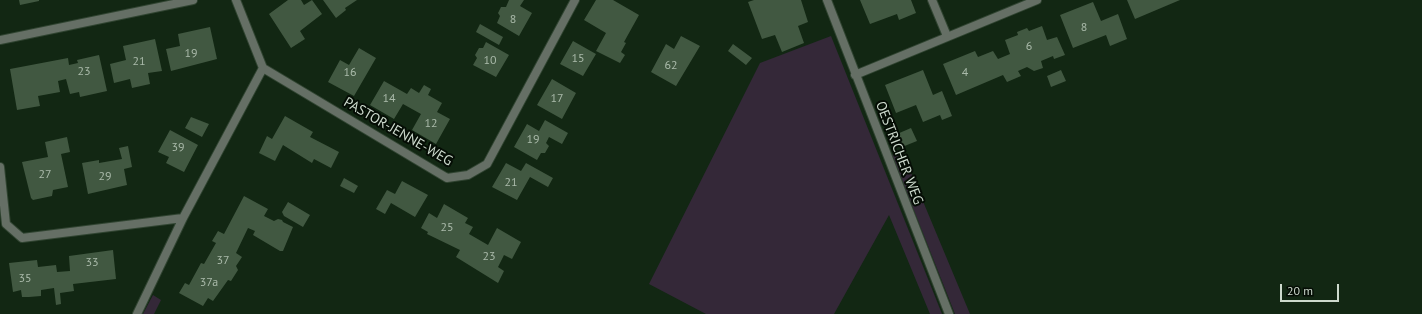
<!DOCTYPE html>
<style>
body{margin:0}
#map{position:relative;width:1422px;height:314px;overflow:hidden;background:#122713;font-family:"PT Sans",sans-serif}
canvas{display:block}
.scale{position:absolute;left:1280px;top:284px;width:59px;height:18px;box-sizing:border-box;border:2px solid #cddacd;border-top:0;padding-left:5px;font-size:12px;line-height:14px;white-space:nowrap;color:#cddacd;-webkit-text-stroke:3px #050d05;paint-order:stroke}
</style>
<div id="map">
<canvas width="1422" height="314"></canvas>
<div class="scale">20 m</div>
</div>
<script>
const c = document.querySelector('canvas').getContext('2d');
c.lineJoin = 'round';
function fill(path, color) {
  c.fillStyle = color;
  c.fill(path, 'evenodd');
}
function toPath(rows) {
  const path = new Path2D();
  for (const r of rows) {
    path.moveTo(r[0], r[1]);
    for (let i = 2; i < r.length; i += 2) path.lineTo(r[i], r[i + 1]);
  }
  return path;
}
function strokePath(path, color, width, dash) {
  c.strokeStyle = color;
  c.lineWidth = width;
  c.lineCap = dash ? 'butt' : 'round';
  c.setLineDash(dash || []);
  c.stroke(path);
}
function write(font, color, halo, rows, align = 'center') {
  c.font = font + ' "PT Sans",sans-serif';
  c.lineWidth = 4;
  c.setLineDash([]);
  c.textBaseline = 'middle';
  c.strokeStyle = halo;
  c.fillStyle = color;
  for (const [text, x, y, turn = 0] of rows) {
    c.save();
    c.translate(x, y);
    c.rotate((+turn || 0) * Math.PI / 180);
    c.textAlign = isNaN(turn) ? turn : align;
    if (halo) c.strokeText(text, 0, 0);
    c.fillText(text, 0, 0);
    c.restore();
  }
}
const green = toPath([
 [831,36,942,314,930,314,889,215,834,314,706,314,649,284,760,63],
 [902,151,970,314,955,314,892,155],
 [153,295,161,300,154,314,143,314]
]);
const building = toPath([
 [19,0,39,0,39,1,20,5],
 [288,0,301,0,304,5,312,0,322,14,300,31,305,39,291,48,269,14],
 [323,0,357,0,345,8,346,10,336,18],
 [509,0,524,0,520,6,532,13,519,36,497,23,500,16,498,13,501,7,506,7],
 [596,0,613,0,639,15,624,42,626,43,621,52,625,55,620,63,596,51,606,33,584,20],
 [754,0,801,0,808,22,798,26,804,43,782,52,775,35,762,39,748,2],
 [860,0,911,0,916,13,899,20,897,14,870,24],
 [1127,0,1180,0,1135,19],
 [1093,2,1101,21,1118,14,1127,39,1110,46,1106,35,1073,48,1060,15],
 [480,24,503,37,499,45,476,32],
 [1042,26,1047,40,1057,37,1065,55,1054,59,1053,56,1041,61,1043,68,1034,71,1027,67,1018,71,1021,76,1007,82,1003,75,956,95,943,64,975,51,978,57,993,51,998,59,1010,54,1005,40,1018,35,1017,32,1027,28,1029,31],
 [210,27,217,59,171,71,166,49,180,46,178,34],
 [681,36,700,46,676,86,651,72,666,44,674,49],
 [155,39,162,71,148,73,150,84,132,88,130,79,114,83,110,64,126,60,123,46],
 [573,41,596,54,583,76,560,64],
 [486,42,509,55,496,77,473,65,477,58,475,55,479,48,483,48],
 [733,44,752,58,746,65,728,51],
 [359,48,376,58,354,96,328,82,340,60,349,65],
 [99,55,107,91,80,97,79,92,70,94,66,79,58,81,60,92,38,96,40,106,17,110,10,69,68,58,69,65,78,63,77,60],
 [923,70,933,95,942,91,952,116,942,120,940,115,923,122,916,105,896,113,885,85],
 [1061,70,1066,81,1051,87,1047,76],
 [552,79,576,93,562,119,537,105],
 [384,81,407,94,411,88,419,93,424,85,431,89,428,95,442,103,437,112,450,119,436,144,412,130,421,114,403,104,394,119,370,105],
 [285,116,313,132,310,137,339,152,331,168,314,159,312,163,283,145,275,161,259,153,267,136,272,139],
 [191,117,209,124,202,137,185,128],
 [545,120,568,133,562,144,549,137,546,143,549,146,545,153,541,153,537,160,514,147,527,124,539,131],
 [911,128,917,141,902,147,897,134],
 [170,130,198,145,184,172,166,163,169,157,158,152],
 [67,137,70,152,61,154,68,187,53,190,52,196,33,200,31,198,22,162,48,157,45,142],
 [128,146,132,167,124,169,127,185,88,194,82,163,99,160,99,163,122,159,119,148],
 [506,163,521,171,526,163,553,178,548,187,530,177,517,200,492,187],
 [344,178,358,186,354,193,340,186],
 [402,181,428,195,415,217,391,203,385,214,376,209,387,190,395,194],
 [244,196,268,209,264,216,274,221,278,219,282,220,283,222,293,227,283,251,280,251,253,235,255,231,248,228,236,253,242,257,236,266,238,270,231,281,228,280,213,301,208,298,203,306,179,293,185,283,189,285,201,263,204,264,216,243,212,241,218,231,224,234],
 [288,202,310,215,303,227,284,216,282,212],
 [444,204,468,218,465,223,473,227,469,234,488,245,497,228,521,242,512,259,504,255,498,267,504,271,498,283,456,257,460,250,427,234,428,232,421,228,429,213,437,218],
 [113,250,116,279,73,284,74,291,60,293,61,304,56,305,54,288,41,290,41,296,29,297,22,297,21,290,13,292,9,263,37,260,38,267,56,265,57,272,70,271,69,256]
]);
const minor = toPath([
 [236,0,263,68,447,178,468,175,487,164,575,0],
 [827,0,949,314],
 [932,0,947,36],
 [0,40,193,0],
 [855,75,1037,0],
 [0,167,6,224,22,238,183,218],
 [137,314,183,218,263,68]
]);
const numberNames = [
 ["8",513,20],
 ["8",1084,28],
 ["6",1029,47],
 ["19",191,54],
 ["15",578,59],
 ["10",490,61],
 ["21",139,62],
 ["62",671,66],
 ["23",84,72],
 ["16",350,73],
 ["4",965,73],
 ["14",389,99],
 ["17",557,99],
 ["12",431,124],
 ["19",533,140],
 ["39",178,148],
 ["27",45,175],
 ["29",105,177],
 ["21",511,183],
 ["25",447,228],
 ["23",489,257],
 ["37",223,261],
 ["33",92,263],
 ["35",25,279],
 ["37a",209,283]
];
const streetNames = [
 ["PASTOR-JENNE-WEG",398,132,30],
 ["OESTRICHER WEG",899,153,69]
];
fill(green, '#342838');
fill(building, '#415841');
strokePath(minor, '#304431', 10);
strokePath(minor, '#656f65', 8);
write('12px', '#aabaaa', null, numberNames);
write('14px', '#cddacd', '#050d05', streetNames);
</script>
